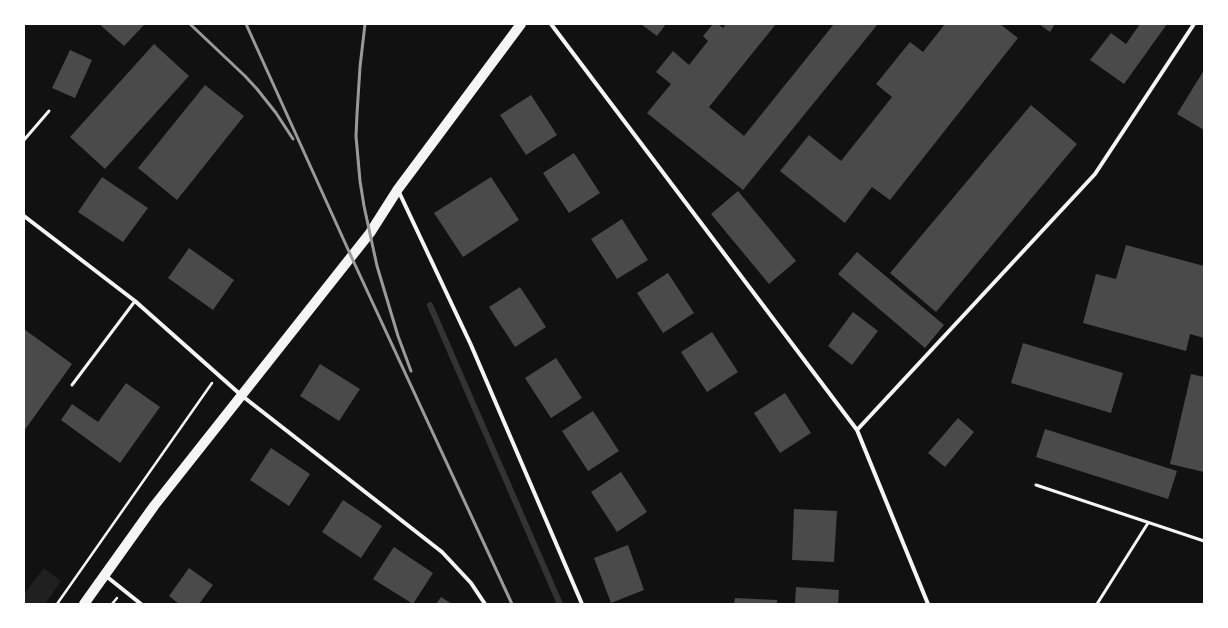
<!DOCTYPE html>
<style>
body{margin:0}
#map{position:relative;width:1228px;height:628px;overflow:hidden;background:#111;font-family:Merriweather,serif}
canvas{display:block}
.frame{position:absolute;inset:0;border:25px solid #fff;pointer-events:none}
</style>
<div id="map">
<canvas width="1228" height="628"></canvas>
<div class="frame"></div>
</div>
<script>
const c = document.querySelector('canvas').getContext('2d');
c.lineJoin = 'round';
function fill(path, color) {
  c.fillStyle = color;
  c.fill(path, 'evenodd');
}
function toPath(rows) {
  const path = new Path2D();
  for (const r of rows) {
    path.moveTo(r[0], r[1]);
    for (let i = 2; i < r.length; i += 2) path.lineTo(r[i], r[i + 1]);
  }
  return path;
}
function strokePath(path, color, width, dash) {
  c.strokeStyle = color;
  c.lineWidth = width;
  c.lineCap = dash ? 'butt' : 'round';
  c.setLineDash(dash || []);
  c.stroke(path);
}
const green = toPath([
 [44,568,61,581,45,604,24,604,24,594]
]);
const stream = toPath([
 [430,305,560,604]
]);
const building = toPath([
 [99,24,145,24,124,46],
 [641,24,666,24,657,36],
 [713,24,718,24,723,28,726,24,776,24,709,107,744,136,834,24,878,24,743,190,647,113,671,84,656,72,673,51,689,65,708,41,703,36],
 [945,24,1000,24,1018,38,890,200,872,187,845,223,780,171,809,135,841,161,892,97,876,84,910,42,923,52],
 [1039,24,1055,24,1050,32],
 [1140,24,1167,24,1124,84,1090,60,1111,33,1126,44],
 [154,44,189,76,105,169,70,137],
 [70,50,92,60,75,98,52,88],
 [1204,70,1204,130,1177,114],
 [205,85,244,116,177,200,138,168],
 [531,95,557,135,526,155,500,115],
 [1031,105,1077,144,936,312,890,273],
 [574,153,600,193,569,213,543,173],
 [102,177,148,208,123,242,78,212],
 [491,177,519,220,463,257,434,213],
 [738,191,796,261,769,284,711,214],
 [622,219,648,260,617,279,591,239],
 [1126,245,1204,266,1204,338,1190,334,1186,351,1083,323,1096,274,1116,279],
 [189,248,234,280,213,310,168,278],
 [857,252,944,325,925,348,838,274],
 [668,273,694,313,663,333,637,293],
 [520,287,546,327,515,347,489,307],
 [853,312,878,331,852,365,828,346],
 [24,329,72,364,24,431],
 [712,332,738,372,707,392,681,352],
 [1023,343,1123,373,1111,413,1011,383],
 [556,358,582,398,551,418,525,378],
 [320,364,360,389,339,421,300,396],
 [1191,374,1204,377,1204,472,1170,464],
 [126,383,160,407,120,463,61,420,72,404,98,422],
 [785,393,811,433,780,453,754,413],
 [593,411,619,451,588,471,562,431],
 [958,418,974,432,945,467,928,453],
 [1045,429,1177,471,1168,499,1036,457],
 [271,448,310,474,289,506,250,480],
 [621,472,647,512,617,532,591,492],
 [343,500,382,526,361,558,322,532],
 [794,509,837,511,834,562,792,560],
 [628,545,644,590,611,603,594,558],
 [394,547,433,573,413,604,373,579],
 [189,568,213,585,199,604,179,604,169,596],
 [796,587,839,590,838,604,795,604],
 [441,597,452,604,436,604],
 [735,598,777,600,777,604,734,604]
]);
const path = toPath([
 [57,604,212,383],
 [112,604,117,598]
]);
const service = toPath([
 [24,140,49,111],
 [72,385,135,301],
 [1036,485,1204,541],
 [1097,604,1148,523]
]);
const minor = toPath([
 [551,24,857,430,928,604],
 [398,190,471,345,582,604],
 [24,216,135,301,241,395,442,552,471,583,485,604],
 [857,430,1095,174,1194,24],
 [106,576,141,604]
]);
const primary = toPath([
 [84,604,154,506,370,233,398,189,521,24]
]);
const rail = toPath([
 [190,24,245,76,257,89,276,113,293,139],
 [246,24,351,256,512,604],
 [365,24,360,67,357,114,356,136,360,181,364,206,377,266,398,336,411,371]
]);
fill(green, '#202020');
strokePath(stream, '#333', 6);
fill(building, '#4a4a4a');
strokePath(path, '#f5f5f5', 2.5);
strokePath(service, '#f5f5f5', 3);
strokePath(minor, '#f5f5f5', 4);
strokePath(primary, '#f5f5f5', 10);
strokePath(rail, '#9a9a9a', 3);
</script>
